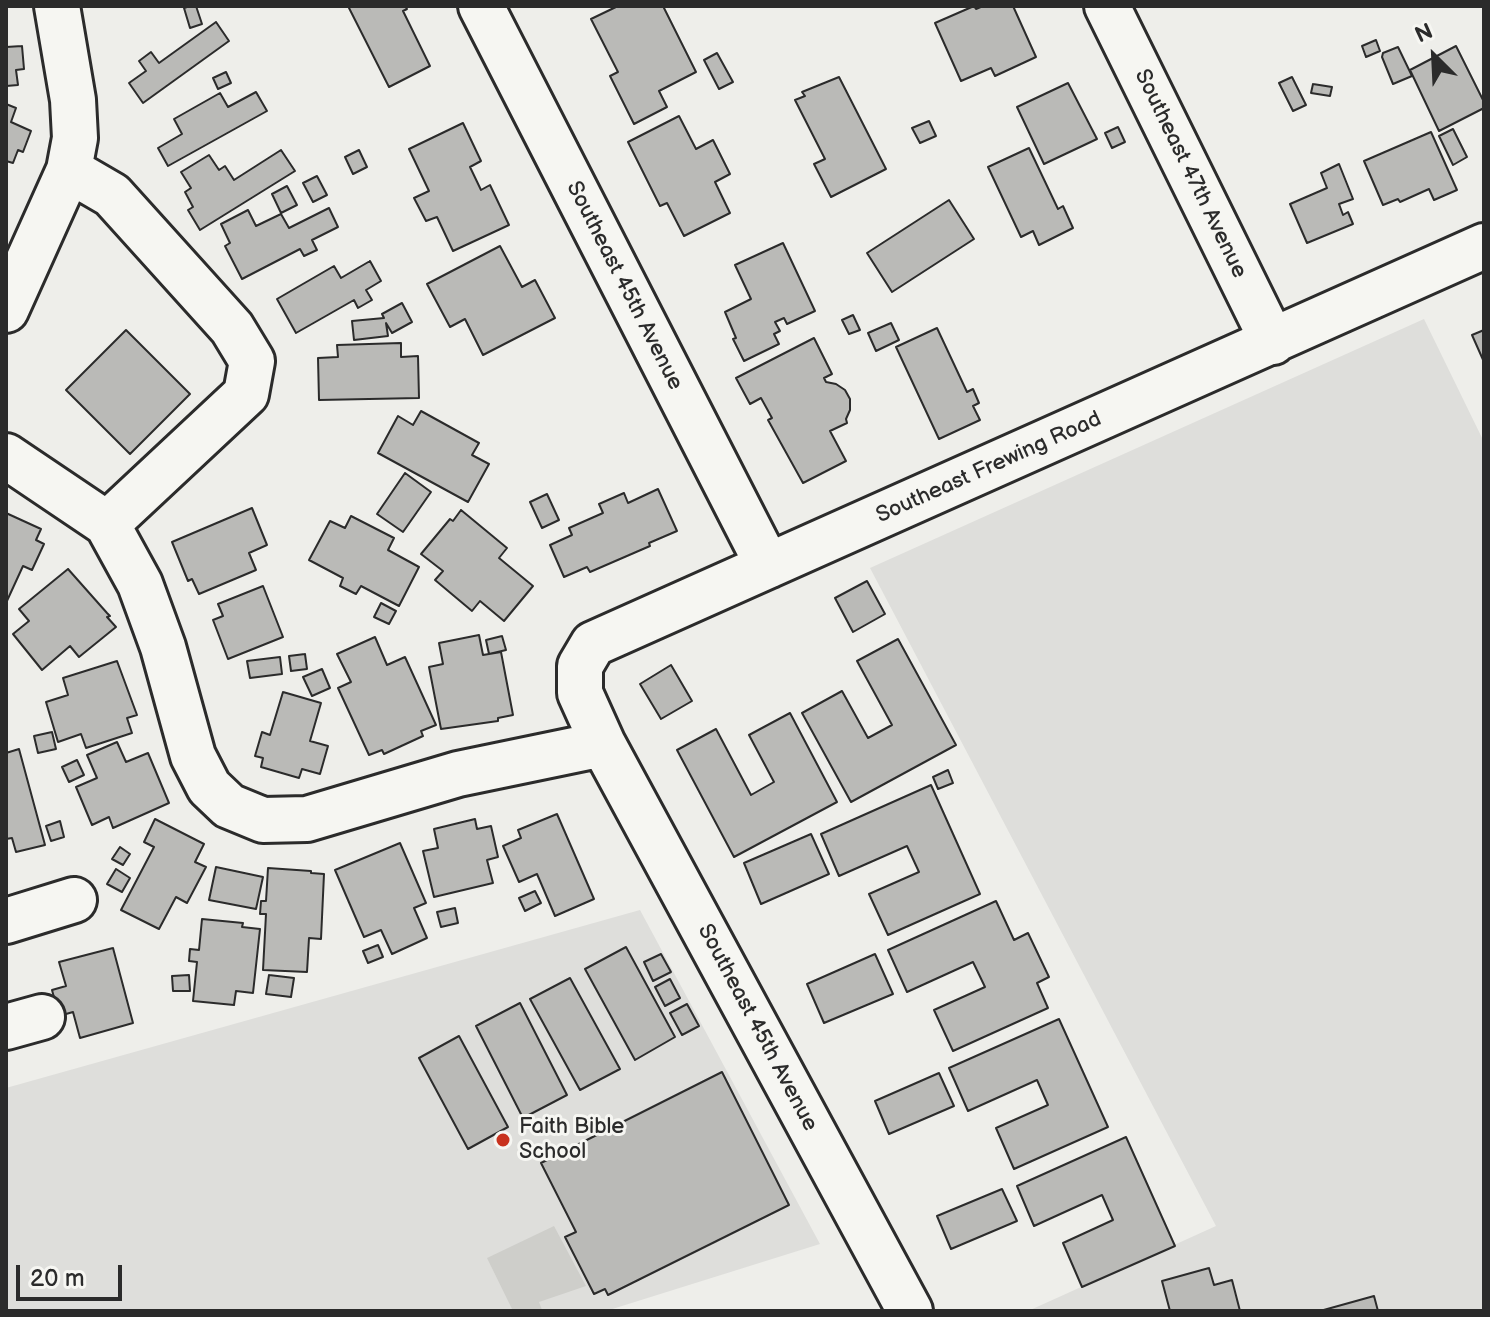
<!DOCTYPE html>
<style>
body{margin:0}
#map{position:relative;width:1490px;height:1317px;overflow:hidden;background:#eeeeea;font-family:"Balsamiq Sans",sans-serif}
canvas{display:block}
.frame{position:absolute;inset:0;border:8px solid #2b2b2b;pointer-events:none}
.north{position:absolute;left:1394px;top:16px;width:80px;height:80px;-webkit-text-stroke:6px #f6f6f2;paint-order:stroke;rotate:336deg;font-size:22px;font-weight:700;line-height:32px;text-align:center;color:#2b2b2b}
.north::after{content:'';display:block;margin:auto;width:28px;height:36px;background:#2b2b2b;clip-path:polygon(50% 0,100% 100%,50% 72%,0 100%)}
.scale{position:absolute;left:16px;top:1265px;width:106px;height:36px;box-sizing:border-box;border:4px solid #2b2b2b;border-top:0;padding-left:10px;font-size:24px;line-height:28px;white-space:nowrap;color:#2b2b2b;-webkit-text-stroke:6px #f6f6f2;paint-order:stroke}
</style>
<div id="map">
<canvas width="1490" height="1317"></canvas>
<div class="frame"></div>
<div class="north">N</div>
<div class="scale">20 m</div>
</div>
<script>
const c = document.querySelector('canvas').getContext('2d');
c.lineJoin = 'round';
function fill(path, color) {
  c.fillStyle = color;
  c.fill(path, 'evenodd');
}
function toPath(rows) {
  const path = new Path2D();
  for (const r of rows) {
    path.moveTo(r[0], r[1]);
    for (let i = 2; i < r.length; i += 2) path.lineTo(r[i], r[i + 1]);
  }
  return path;
}
function strokePath(path, color, width, dash) {
  c.strokeStyle = color;
  c.lineWidth = width;
  c.lineCap = dash ? 'butt' : 'round';
  c.setLineDash(dash || []);
  c.stroke(path);
}
function write(font, color, halo, rows, align = 'center') {
  c.font = font + ' "Balsamiq Sans",sans-serif';
  c.lineWidth = 6;
  c.setLineDash([]);
  c.textBaseline = 'middle';
  c.strokeStyle = halo;
  c.fillStyle = color;
  for (const [text, x, y, turn = 0] of rows) {
    c.save();
    c.translate(x, y);
    c.rotate((+turn || 0) * Math.PI / 180);
    c.textAlign = isNaN(turn) ? turn : align;
    if (halo) c.strokeText(text, 0, 0);
    c.fillText(text, 0, 0);
    c.restore();
  }
}
const built = toPath([
 [1424,319,1484,442,1484,1311,1028,1311,1216,1226,870,568],
 [640,910,820,1244,606,1311,6,1311,6,1088]
]);
const green = toPath([
 [554,1226,586,1286,539,1302,542,1310,513,1311,487,1258]
]);
const building = toPath([
 [190,6,196,6,202,24,190,28,184,8,190,6],
 [348,6,405,6,407,9,403,11,430,66,389,87,348,6],
 [618,6,663,6,696,72,659,91,667,107,634,124,610,76,618,72,591,19,618,6],
 [974,6,976,9,983,6,1013,6,1036,57,995,76,991,68,961,81,935,23,974,6],
 [216,22,229,41,143,103,129,83,146,71,139,61,151,52,159,63,216,22],
 [1376,40,1380,51,1366,57,1362,46,1376,40],
 [22,46,24,69,16,70,18,85,6,86,6,47,22,46],
 [1456,46,1484,102,1484,108,1439,131,1410,70,1456,46],
 [1398,47,1412,76,1393,84,1382,57,1383,53,1398,47],
 [717,53,733,82,719,89,704,60,717,53],
 [226,72,231,83,218,89,213,78,226,72],
 [839,77,886,169,831,197,814,164,825,159,795,100,805,96,802,92,839,77],
 [1292,77,1306,105,1293,111,1279,83,1292,77],
 [1068,83,1097,139,1044,164,1017,107,1068,83],
 [1313,84,1332,87,1330,96,1311,93,1313,84],
 [256,92,267,111,168,166,158,148,182,134,174,119,220,93,228,107,256,92],
 [6,104,16,108,11,122,31,131,23,152,18,150,13,163,6,161,6,104],
 [679,116,696,149,713,140,730,174,715,182,730,213,684,236,667,203,660,206,628,142,679,116],
 [929,121,936,136,920,143,912,128,929,121],
 [463,123,481,161,470,167,481,190,490,185,509,225,453,251,437,217,426,221,414,198,429,191,409,149,463,123],
 [1118,127,1125,142,1112,148,1105,133,1118,127],
 [1453,129,1467,157,1453,165,1439,136,1453,129],
 [1431,132,1457,190,1434,200,1429,189,1400,202,1398,199,1383,205,1364,161,1431,132],
 [1029,148,1058,209,1063,206,1073,228,1039,245,1033,231,1021,237,988,167,1029,148],
 [281,150,295,171,200,230,188,210,193,207,185,192,191,188,181,172,209,155,219,170,225,166,234,180,281,150],
 [359,150,367,167,353,174,345,157,359,150],
 [1339,164,1353,199,1339,204,1343,215,1348,212,1353,224,1307,243,1290,204,1327,188,1321,173,1339,164],
 [317,176,327,195,313,202,303,183,317,176],
 [287,186,297,205,281,213,272,194,287,186],
 [949,200,974,239,892,292,867,253,949,200],
 [329,208,338,227,312,240,317,250,304,256,300,249,242,279,225,246,230,243,221,224,248,210,256,226,281,214,289,228,329,208],
 [783,243,815,311,787,324,784,318,775,322,780,331,774,334,779,344,744,361,733,339,736,338,725,312,751,299,735,265,783,243],
 [500,246,522,287,535,280,555,318,483,355,465,319,450,327,427,284,500,246],
 [370,261,381,281,366,290,372,300,358,308,354,300,296,333,277,299,334,266,341,278,370,261],
 [402,303,412,322,392,333,386,323,388,336,354,340,352,321,384,318,382,314,402,303],
 [853,315,860,330,849,334,842,320,853,315],
 [891,323,899,340,876,351,868,333,891,323],
 [937,328,967,392,973,389,979,403,973,406,980,420,939,439,896,347,937,328],
 [126,330,190,394,130,454,66,390,126,330],
 [1484,330,1484,362,1472,335,1484,330],
 [814,338,832,374,824,378,826,382,836,384,845,390,850,399,850,410,846,419,847,423,830,431,846,461,803,483,768,420,772,418,761,398,750,404,736,378,814,338],
 [401,343,401,357,418,356,419,398,319,400,318,358,338,357,337,345,401,343],
 [421,411,479,443,472,455,489,464,468,502,378,453,398,416,413,425,421,411],
 [405,473,431,492,403,532,377,514,405,473],
 [658,489,677,531,649,543,650,546,590,572,587,567,564,577,550,545,572,535,569,528,603,513,599,504,624,493,628,503,658,489],
 [547,494,559,520,542,528,530,502,547,494],
 [252,508,267,545,249,553,256,570,199,594,192,579,188,581,172,542,252,508],
 [461,510,507,548,499,558,533,586,504,621,480,601,472,611,435,580,443,571,421,554,450,519,453,521,461,510],
 [6,513,41,529,36,540,44,544,32,570,23,566,6,603,6,513],
 [351,516,394,538,388,550,419,567,399,606,361,586,356,594,340,586,343,578,309,560,330,521,345,528,351,516],
 [68,569,107,613,110,616,107,617,116,627,79,657,70,646,42,670,13,634,29,621,19,609,68,569],
 [867,581,885,614,853,632,835,598,867,581],
 [263,586,283,637,228,659,213,620,223,616,218,604,263,586],
 [381,603,396,611,389,624,374,617,381,603],
 [479,635,483,655,501,652,513,715,498,718,498,721,441,729,429,667,443,664,439,643,479,635],
 [502,636,506,650,489,654,486,640,502,636],
 [375,637,387,665,405,657,436,725,421,731,423,736,384,754,382,750,369,755,338,688,351,682,337,654,375,637],
 [898,639,956,745,851,802,802,713,842,691,868,738,892,725,857,661,898,639],
 [305,654,307,669,291,671,289,656,305,654],
 [280,657,282,674,250,678,247,661,280,657],
 [117,661,137,715,127,718,132,733,86,748,81,734,58,742,46,702,68,695,63,678,117,661],
 [671,665,692,701,661,719,640,684,671,665],
 [322,669,330,688,312,696,303,677,322,669],
 [283,692,321,703,310,741,328,746,320,774,302,769,299,778,261,767,263,758,255,756,262,732,270,735,283,692],
 [790,713,837,802,734,857,677,750,716,729,751,795,774,782,749,735,790,713],
 [52,732,56,749,38,753,34,736,52,732],
 [117,742,126,762,148,753,169,803,113,828,109,817,92,825,76,787,97,778,87,755,117,742],
 [19,749,45,845,16,852,12,838,6,839,6,753,19,749],
 [77,760,84,775,69,782,62,767,77,760],
 [948,770,953,783,938,789,933,777,948,770],
 [931,785,980,894,888,935,869,894,919,872,907,846,839,876,821,834,931,785],
 [557,814,594,899,555,916,537,874,519,882,503,846,521,838,518,830,557,814],
 [155,819,204,844,195,862,206,867,187,903,176,897,159,929,121,910,154,847,144,842,155,819],
 [475,819,477,829,491,826,498,857,487,860,493,883,434,897,423,851,438,848,434,829,475,819],
 [60,821,64,837,51,841,46,826,60,821],
 [811,834,829,874,761,904,744,863,811,834],
 [400,843,426,903,414,908,427,938,392,954,381,930,364,937,335,870,400,843],
 [120,847,130,854,123,865,112,859,120,847],
 [216,867,263,877,256,909,209,900,216,867],
 [268,868,311,871,311,873,324,874,321,939,309,938,307,972,263,970,266,914,260,914,261,901,266,901,268,868],
 [116,869,130,878,122,892,107,884,116,869],
 [535,891,541,903,525,911,519,898,535,891],
 [996,901,1014,940,1028,933,1049,977,1037,983,1048,1008,953,1051,934,1010,985,987,973,962,907,992,888,950,996,901],
 [455,908,458,923,441,927,437,912,455,908],
 [202,919,243,923,242,927,260,929,253,993,236,991,234,1005,193,1001,197,962,189,961,190,949,199,950,202,919],
 [378,945,383,957,368,963,363,951,378,945],
 [626,947,675,1037,635,1060,585,969,626,947],
 [113,948,133,1023,80,1038,73,1012,59,1016,52,990,66,986,59,962,113,948],
 [661,954,671,972,653,981,644,962,661,954],
 [875,954,893,994,824,1023,807,984,875,954],
 [189,975,190,991,173,991,172,976,189,975],
 [269,975,294,978,291,997,266,994,269,975],
 [570,978,620,1069,580,1090,530,999,570,978],
 [670,979,680,998,665,1006,655,987,670,979],
 [520,1003,567,1095,523,1118,476,1026,520,1003],
 [687,1004,699,1026,682,1035,670,1013,687,1004],
 [1059,1019,1108,1127,1014,1169,996,1128,1048,1105,1037,1080,968,1111,949,1068,1059,1019],
 [459,1036,508,1127,468,1149,419,1058,459,1036],
 [722,1072,789,1205,608,1295,605,1289,594,1294,565,1237,576,1232,541,1163,722,1072],
 [939,1073,954,1106,889,1134,875,1101,939,1073],
 [1126,1137,1175,1246,1082,1287,1063,1243,1113,1220,1102,1195,1034,1226,1017,1186,1126,1137],
 [1002,1189,1017,1221,951,1249,937,1216,1002,1189],
 [1209,1268,1214,1285,1232,1280,1240,1311,1170,1311,1162,1281,1209,1268],
 [1374,1296,1378,1311,1320,1311,1374,1296]
]);
const minor = toPath([
 [481,6,768,566],
 [1107,6,1273,342],
 [69,170,112,195,232,328,252,361,246,394,107,524],
 [6,310,69,170,75,138,73,100,57,6],
 [6,456,107,524,140,584,163,647,193,756,209,787,229,806,263,820,307,819,458,774,603,744],
 [6,921,74,900],
 [6,1027,42,1017],
 [910,1311,603,744,580,693,580,666,593,644,1484,246]
]);
const markers = [
 [503,1140,8,"#c8321e"]
];
const streetNames = [
 ["Southeast 47th Avenue",1190,174,64],
 ["Southeast 45th Avenue",624,286,63],
 ["Southeast Frewing Road",989,468,-24],
 ["Southeast 45th Avenue",757,1028,62]
];
const poiNames = [
 ["Faith Bible",519,1127],
 ["School",519,1152]
];
fill(built, '#dededb');
fill(green, '#cececa');
fill(building, '#babab7');
strokePath(building, '#2b2b2b', 2);
strokePath(minor, '#2b2b2b', 50);
strokePath(minor, '#f6f6f2', 44);
for (const [x, y, r, color] of markers) {
  const dot = new Path2D();
  dot.arc(x, y, r, 0, 2 * Math.PI);
  c.fillStyle = color;
  c.fill(dot);
  strokePath(dot, '#f6f6f2', 3);
}
write('22px', '#2b2b2b', '#f6f6f2', streetNames);
write('22px', '#2b2b2b', '#f6f6f2', poiNames, 'left');
</script>
